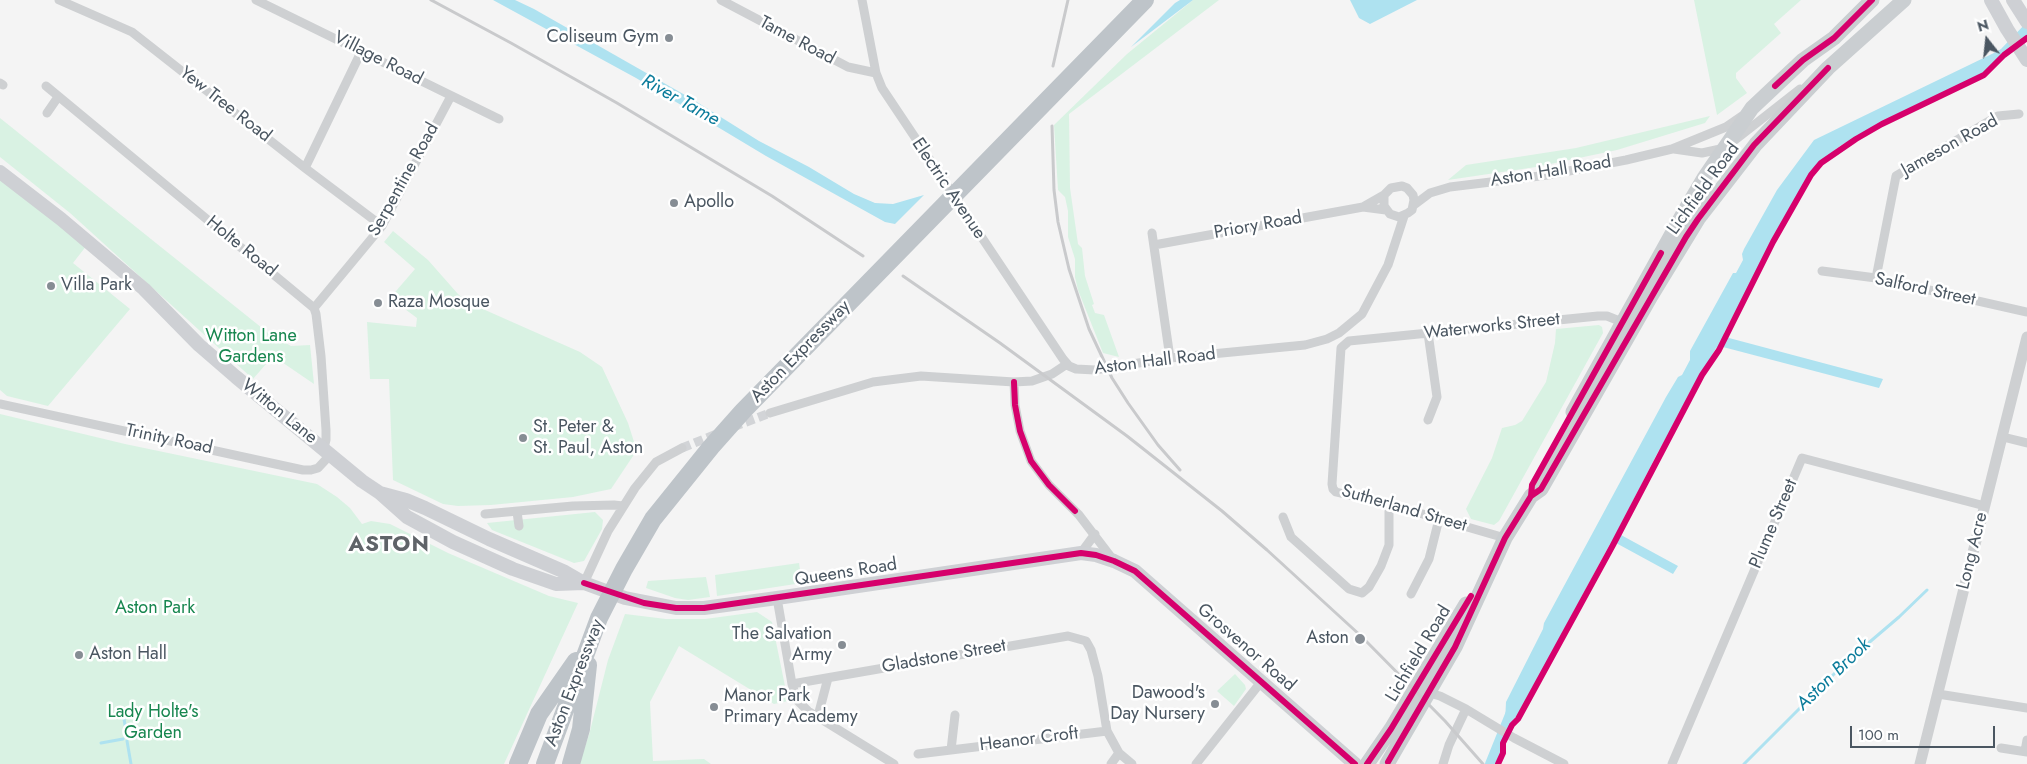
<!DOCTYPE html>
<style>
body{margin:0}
#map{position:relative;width:2027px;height:764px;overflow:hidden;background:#f4f4f4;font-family:Jost,sans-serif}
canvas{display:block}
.north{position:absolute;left:1962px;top:15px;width:50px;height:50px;-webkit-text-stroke:4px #fff;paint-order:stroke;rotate:344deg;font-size:14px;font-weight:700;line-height:20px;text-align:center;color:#4a5661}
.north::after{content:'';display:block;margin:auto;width:18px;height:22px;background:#4a5661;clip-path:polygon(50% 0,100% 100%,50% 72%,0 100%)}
.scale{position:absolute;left:1850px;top:726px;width:145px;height:22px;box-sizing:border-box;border:2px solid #4a5661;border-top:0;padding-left:6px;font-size:15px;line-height:18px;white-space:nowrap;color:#4a5661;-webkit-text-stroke:4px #fff;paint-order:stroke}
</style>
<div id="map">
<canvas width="2027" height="764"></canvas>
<div class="north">N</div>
<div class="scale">100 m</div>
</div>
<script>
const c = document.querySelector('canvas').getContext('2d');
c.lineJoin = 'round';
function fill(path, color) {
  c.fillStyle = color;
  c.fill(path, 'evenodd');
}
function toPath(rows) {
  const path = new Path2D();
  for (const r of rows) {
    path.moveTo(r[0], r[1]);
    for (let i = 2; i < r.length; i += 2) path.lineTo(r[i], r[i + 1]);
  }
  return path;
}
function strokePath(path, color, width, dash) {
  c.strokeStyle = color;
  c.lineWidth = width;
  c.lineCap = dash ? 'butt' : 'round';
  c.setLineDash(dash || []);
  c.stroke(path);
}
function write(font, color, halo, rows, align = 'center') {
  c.font = font + ' Jost,sans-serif';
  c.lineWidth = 5;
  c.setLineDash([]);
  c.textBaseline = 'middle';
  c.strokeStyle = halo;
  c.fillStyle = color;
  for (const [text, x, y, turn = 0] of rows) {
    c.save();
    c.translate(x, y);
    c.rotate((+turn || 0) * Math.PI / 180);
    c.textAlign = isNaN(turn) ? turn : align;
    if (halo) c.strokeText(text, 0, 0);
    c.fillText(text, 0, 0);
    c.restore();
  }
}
const green = toPath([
 [1193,0,1219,0,1069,114,1070,188,1078,244,1082,248,1085,276,1094,304,1092,305,1095,313,1104,315,1119,357,1103,353,1078,290,1075,277,1075,259,1068,237,1068,211,1065,197,1058,190,1054,125,1127,54],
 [1694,0,1801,0,1774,24,1781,33,1736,73,1736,78,1747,93,1717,115],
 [1710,116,1705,123,1617,150,1536,167,1448,180,1466,165,1576,148],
 [0,118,267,332,291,346,310,345,314,384,273,356,253,379,70,213,0,157],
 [0,175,87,245,73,263,130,309,48,406,7,396,0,390],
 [393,231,428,260,458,294,467,302,580,352,602,367,628,423,636,448,633,456,611,489,573,497,491,505,458,506,443,504,393,480,389,379,370,379,367,322,416,327,417,318,390,298,415,269,384,242],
 [1599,325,1602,327,1603,333,1499,521,1494,525,1471,519,1466,509,1492,458,1502,428,1515,425,1522,421,1546,382,1555,343,1556,329],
 [0,414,125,444,317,484,337,497,350,508,362,524,371,521,390,524,448,553,549,596,578,603,504,764,0,764],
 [595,512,603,520,602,529,584,561,574,563,492,530,487,523],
 [799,563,802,583,717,596,715,575],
 [706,577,710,597,688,600,675,598,646,588,648,581],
 [757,612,772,622,788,701,774,704,679,646,650,702,653,761,704,759,711,764,579,764,589,735,608,660,625,614,666,619,705,619],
 [1235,674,1245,685,1246,689,1234,706,1217,691]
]);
const water = toPath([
 [493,0,515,0,534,9,692,99,759,141,809,167,854,194,875,203,893,204,924,195,895,224,885,222,766,156,636,78],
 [1180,0,1193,0,1131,47,1175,3],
 [1350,0,1417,0,1370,24,1359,18],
 [2027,22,2027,35,2004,53,1984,74,1856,137,1840,146,1817,165,1797,195,1724,333,1729,338,1883,379,1879,388,1723,347,1716,348,1657,454,1618,530,1621,535,1678,566,1673,574,1616,543,1610,544,1518,715,1509,724,1505,722,1506,702,1543,629,1544,623,1666,397,1678,377,1682,375,1690,360,1690,351,1733,273,1736,273,1743,260,1742,254,1744,249,1777,190,1814,140,1996,52,2001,49]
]);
const stream = toPath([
 [123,713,127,737],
 [132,738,157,734],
 [127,741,131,764],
 [101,743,123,739],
 [1744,764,1845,663,1899,617,1927,590]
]);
const canal = toPath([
 [1490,764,1511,712]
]);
const minorTunnel = toPath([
 [733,427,770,413],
 [682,448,719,433]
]);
const minor = toPath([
 [59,0,132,32,305,168,382,226],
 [256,0,499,119],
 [721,0,848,67,876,73],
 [862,0,876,73,882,88,1063,359,1069,366,1076,369,1095,370,1170,358,1305,345,1327,339,1339,333,1362,314,1388,265,1404,216],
 [0,83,3,85],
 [46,86,314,308,316,314,321,356,326,430,326,440,324,448],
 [47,113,58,97],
 [1735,140,1800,89],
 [1674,149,1702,153,1725,148],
 [305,168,362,50],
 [1414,205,1430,193,1450,187,1548,175,1626,160,1672,149,1726,127,1742,116],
 [1363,207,1384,195,1391,188,1402,186,1407,188,1413,195,1414,200,1412,210,1408,213,1399,217,1390,214,1384,206,1384,195],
 [1152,233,1170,358],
 [1154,245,1363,207,1386,210],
 [1822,271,1876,278,2027,312],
 [1876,278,1896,176,1998,116,2019,114],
 [314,308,382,226,451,96],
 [1428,333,1437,397,1428,420],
 [1014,382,1015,405,1020,431,1031,461,1049,485,1079,515,1114,561],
 [0,404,303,470,311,470,318,468,331,454],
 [770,413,873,382,921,376,1014,382,1032,381,1052,374,1067,364],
 [2003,437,2027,443],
 [517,512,519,526],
 [485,514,573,506,614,505,623,506],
 [1283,517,1291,537,1349,589,1362,593,1369,587,1381,566,1389,545,1389,506],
 [1505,538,1402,508,1336,492,1333,489,1332,484,1341,348,1349,341,1598,316,1607,316,1627,324],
 [1081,553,1095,534],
 [584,583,608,531,635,488,656,462,682,448],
 [1411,594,1429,559,1439,519],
 [777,598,792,684,797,700,808,711,894,764],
 [792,684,1068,636,1086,641,1091,650,1098,676,1107,731,1119,753,1132,764],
 [1429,693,1440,696,1466,709,1514,738,1564,764],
 [1938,694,2027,708],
 [818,716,828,678],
 [2001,748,2027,752],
 [951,750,955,715],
 [2025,751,2027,740],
 [918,754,1107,731],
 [1111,764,1119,753],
 [1196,764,1261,682],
 [1443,764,1449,745,1466,709],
 [1672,764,1802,458,1985,506]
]);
const tertiary = toPath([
 [1920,764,2027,337]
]);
const secondary = toPath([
 [1991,0,2007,29,2027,60],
 [2013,0,2027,22],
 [0,172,61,219,144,289,199,345,236,377,362,481,380,493,407,517,453,542,513,569,556,584,584,583],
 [380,493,406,500,425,508,489,539,565,572,584,583,625,598,676,608,704,608,777,598,1081,553,1096,555,1114,561,1135,571,1355,764]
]);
const primary = toPath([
 [1573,412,1683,214,1704,178,1752,108,1803,60,1834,38,1872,0],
 [1367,764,1391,729,1466,604],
 [1387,764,1455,647,1505,538,1531,496,1541,489,1651,296,1698,219,1756,144,1828,68,1904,0]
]);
const motorway = toPath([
 [518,764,539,714,576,661],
 [545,764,599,618,624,569,653,519,711,447,743,411,1145,0],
 [571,764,581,729,588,665]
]);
const rail = toPath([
 [431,0,511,43,617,103,772,196,863,256],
 [1053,66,1068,0],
 [1052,126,1054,190,1058,222,1069,269,1089,329,1112,378,1128,403,1158,445,1180,470],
 [903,276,1000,343,1127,436,1222,511,1267,550,1361,636,1445,721,1483,764]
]);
const cycleway = toPath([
 [1775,86,1803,60,1834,38,1872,0],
 [1014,382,1015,405,1020,431,1031,461,1049,485,1075,511],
 [1531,496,1532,485,1661,253],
 [584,583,644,603,676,608,704,608,1081,553,1096,555,1114,561,1135,571,1355,764],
 [1388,762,1455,647,1505,538,1531,496,1541,489,1686,237,1698,219,1754,145,1828,68],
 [1367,764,1391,729,1471,596],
 [1498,764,1503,753,1503,743,1512,725,1518,719,1613,545,1702,375,1719,350,1773,242,1811,175,1821,163,1856,139,1882,124,1984,75,2004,55,2027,38]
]);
const markers = [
 [669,38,5,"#868d94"],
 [674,203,5,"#868d94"],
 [51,286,5,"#868d94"],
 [378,303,5,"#868d94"],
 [523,438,5,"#868d94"],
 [1360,639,6,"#868d94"],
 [842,645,5,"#868d94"],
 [79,655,5,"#868d94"],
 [1215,704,5,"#868d94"],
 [714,707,5,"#868d94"]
];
const poiNames = [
 ["Coliseum Gym",659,38,"right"],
 ["Apollo",684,203],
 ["Villa Park",61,286],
 ["Raza Mosque",388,303],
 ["St. Peter &",533,428],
 ["St. Paul, Aston",533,449],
 ["The Salvation",832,635,"right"],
 ["Army",832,656,"right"],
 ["Aston",1349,639,"right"],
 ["Aston Hall",89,655],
 ["Dawood's",1205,694,"right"],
 ["Day Nursery",1205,715,"right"],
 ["Manor Park",724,697],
 ["Primary Academy",724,718]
];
const streetNames = [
 ["Tame Road",797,41,28],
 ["Village Road",378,59,27],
 ["Yew Tree Road",225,105,38],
 ["Jameson Road",1950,146,-29],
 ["Aston Hall Road",1551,172,-9],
 ["Serpentine Road",404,180,-61],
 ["Electric Avenue",948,189,56],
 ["Lichfield Road",1704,189,-54],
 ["Priory Road",1258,226,-10],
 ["Holte Road",241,247,39],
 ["Salford Street",1925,290,12],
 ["Waterworks Street",1492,327,-6],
 ["Aston Expressway",801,352,-46],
 ["Aston Hall Road",1155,362,-7],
 ["Witton Lane",279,412,39],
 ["Trinity Road",169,440,12],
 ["Sutherland Street",1404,509,16],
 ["Plume Street",1774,524,-67],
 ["Long Acre",1973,551,-76],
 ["Queens Road",846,573,-9],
 ["Grosvenor Road",1246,648,41],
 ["Lichfield Road",1419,654,-59],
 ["Gladstone Street",944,657,-10],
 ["Aston Expressway",575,683,-69],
 ["Heanor Croft",1029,740,-7]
];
const parkNames = [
 ["Witton Lane",251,337],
 ["Gardens",251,358],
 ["Aston Park",155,609],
 ["Lady Holte's",153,713],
 ["Garden",153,734]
];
const waterNames = [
 ["River Tame",680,101,29],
 ["Aston Brook",1834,675,-44]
];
const districtNames = [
 ["ASTON",389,546]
];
fill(green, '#d9f2e3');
fill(water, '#aee2f0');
strokePath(stream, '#aee2f0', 3);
strokePath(canal, '#aee2f0', 10);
strokePath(minorTunnel, '#d2d4d7', 9, [9, 4.5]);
strokePath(minor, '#ced0d2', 9);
strokePath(tertiary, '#ced0d2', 11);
strokePath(secondary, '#ced0d4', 14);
strokePath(primary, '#caced1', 15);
strokePath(motorway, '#bec4c9', 18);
strokePath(rail, '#c9cacc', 3);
strokePath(cycleway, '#d6006c', 6);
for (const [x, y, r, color] of markers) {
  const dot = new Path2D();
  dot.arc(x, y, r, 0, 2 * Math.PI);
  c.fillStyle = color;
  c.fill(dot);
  strokePath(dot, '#fff', 2);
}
write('18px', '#4a5661', '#fff', poiNames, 'left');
write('18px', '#4a5661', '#fff', streetNames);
write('18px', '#17864f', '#fff', parkNames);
write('italic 19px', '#0c7c9b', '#fff', waterNames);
c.letterSpacing = '1px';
write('bold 22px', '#5f6368', '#fff', districtNames);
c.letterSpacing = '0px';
</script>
